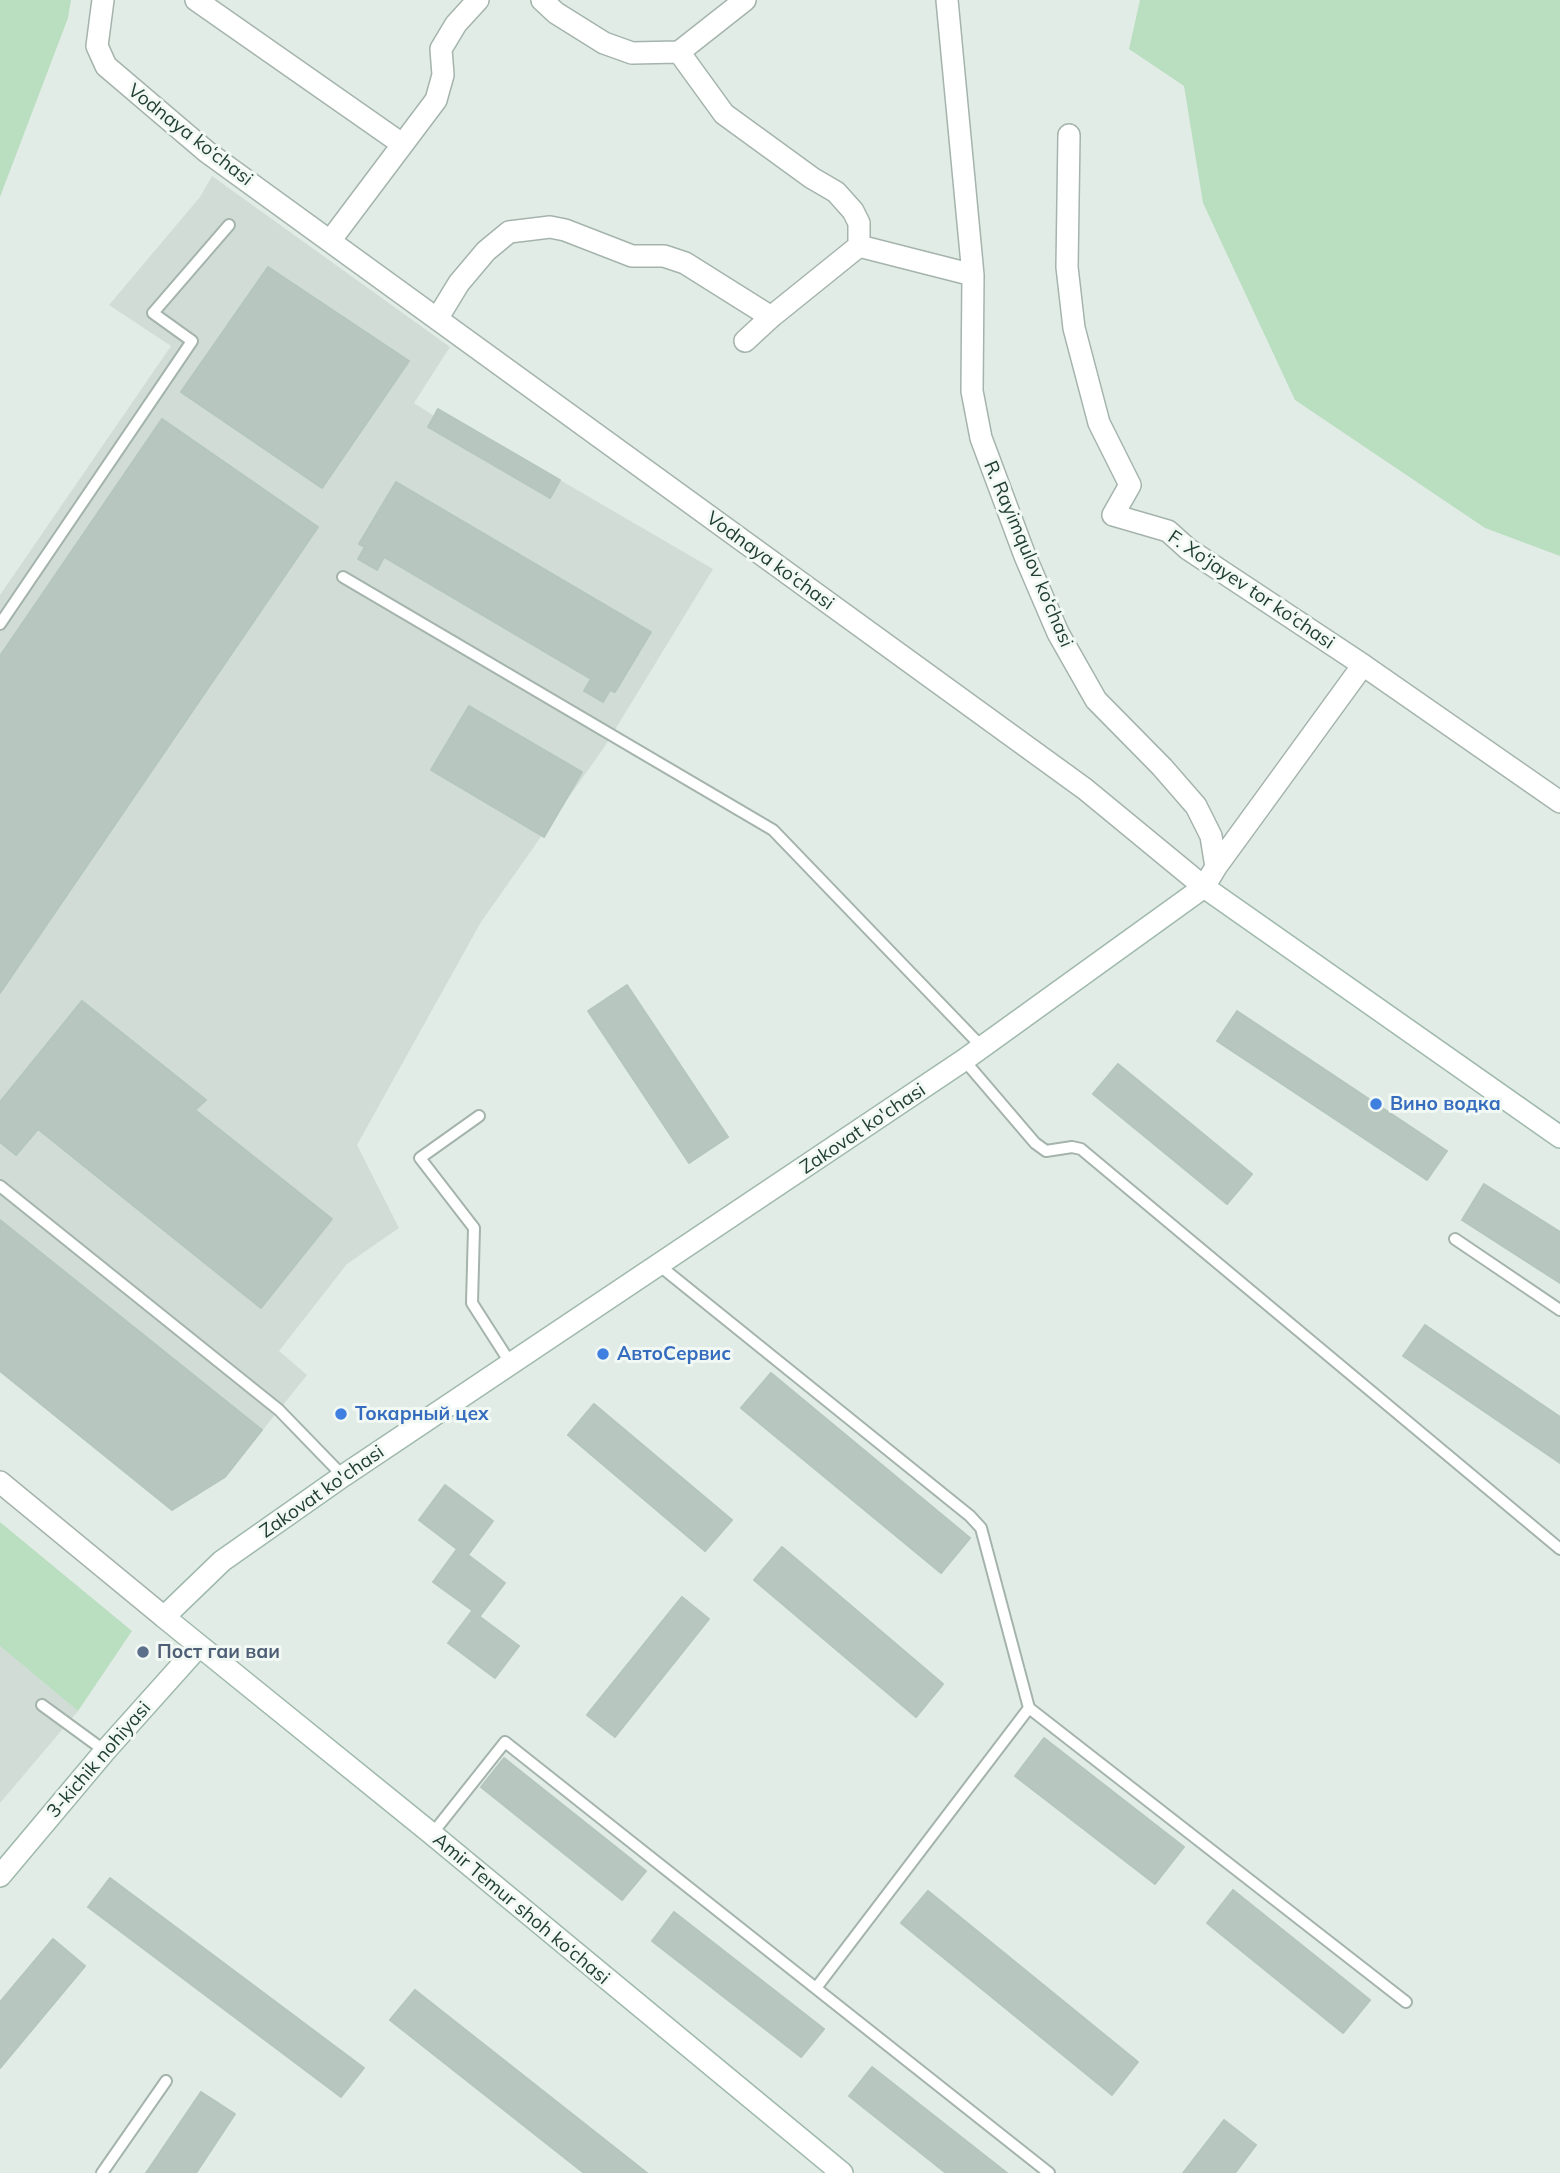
<!DOCTYPE html>
<meta charset="utf-8">
<style>
body{margin:0}
canvas{display:block;background:#e2ece6}
</style>
<canvas width="1560" height="2173"></canvas>
<script>
const c = document.querySelector('canvas').getContext('2d');
c.lineJoin = 'round';
function fill(path, color) {
  c.fillStyle = color;
  c.fill(path, 'evenodd');
}
function toPath(rows) {
  const path = new Path2D();
  for (const r of rows) {
    path.moveTo(r[0], r[1]);
    for (let i = 2; i < r.length; i += 2) path.lineTo(r[i], r[i + 1]);
  }
  return path;
}
function strokePath(path, color, width, dash) {
  c.strokeStyle = color;
  c.lineWidth = width;
  c.lineCap = dash ? 'butt' : 'round';
  c.setLineDash(dash || []);
  c.stroke(path);
}
function write(font, color, halo, rows, align = 'center') {
  c.font = font + ' Mulish,sans-serif';
  c.lineWidth = 6;
  c.setLineDash([]);
  c.textBaseline = 'middle';
  c.strokeStyle = halo;
  c.fillStyle = color;
  for (const [text, x, y, turn = 0] of rows) {
    c.save();
    c.translate(x, y);
    c.rotate((+turn || 0) * Math.PI / 180);
    c.textAlign = isNaN(turn) ? turn : align;
    if (halo) c.strokeText(text, 0, 0);
    c.fillText(text, 0, 0);
    c.restore();
  }
}
const built = toPath([
 [212,176,450,347,414,403,434,416,438,409,713,569,605,746,481,922,357,1145,399,1228,347,1264,279,1351,307,1375,225,1477,172,1510,0,1371,0,595,171,346,109,305,200,197],
 [0,1646,78,1711,0,1803]
]);
const green = toPath([
 [0,0,71,0,68,18,0,197],
 [1140,0,1560,0,1560,556,1485,528,1295,400,1203,203,1184,86,1129,49],
 [0,1522,132,1631,78,1711,0,1646]
]);
const building = toPath([
 [268,267,409,361,322,488,181,392,268,267],
 [438,409,560,480,550,498,428,427,438,409],
 [162,419,318,527,0,993,0,656,162,419],
 [396,482,651,632,615,692,610,690,603,702,584,691,591,679,384,557,377,570,358,559,365,547,359,544,396,482],
 [469,706,582,772,544,837,431,770,469,706],
 [627,985,728,1137,689,1163,588,1011,627,985],
 [82,1001,206,1100,195,1110,332,1219,261,1308,38,1129,16,1155,0,1142,0,1102,82,1001],
 [1237,1011,1447,1151,1427,1180,1217,1041,1237,1011],
 [1118,1064,1252,1174,1227,1204,1093,1094,1118,1064],
 [1484,1184,1560,1232,1560,1283,1462,1220,1484,1184],
 [0,1220,262,1430,225,1477,172,1510,0,1371,0,1220],
 [1425,1325,1560,1417,1560,1463,1403,1356,1425,1325],
 [771,1373,970,1538,941,1573,741,1408,771,1373],
 [594,1404,732,1520,705,1551,568,1435,594,1404],
 [445,1485,493,1521,468,1555,505,1583,480,1616,433,1582,457,1549,419,1520,445,1485],
 [782,1547,943,1684,916,1717,754,1580,782,1547],
 [682,1597,709,1619,615,1737,587,1715,682,1597],
 [472,1611,519,1646,495,1678,448,1643,472,1611],
 [1044,1738,1184,1847,1155,1884,1015,1776,1044,1738],
 [504,1758,646,1871,622,1900,481,1787,504,1758],
 [110,1878,364,2068,341,2097,88,1907,110,1878],
 [1233,1890,1370,2000,1343,2033,1207,1923,1233,1890],
 [928,1891,1138,2062,1112,2095,901,1923,928,1891],
 [674,1912,824,2029,801,2057,652,1941,674,1912],
 [53,1939,85,1966,0,2068,0,2002,53,1939],
 [415,1990,647,2173,584,2173,390,2020,415,1990],
 [872,2067,1007,2173,946,2173,849,2096,872,2067],
 [201,2092,235,2114,196,2173,146,2173,201,2092],
 [1224,2120,1256,2145,1235,2173,1183,2173,1224,2120]
]);
const lane = toPath([
 [343,577,773,830,982,1047],
 [0,624,192,341,153,313,229,225],
 [964,1060,1035,1143,1046,1151,1072,1147,1081,1149,1560,1549],
 [479,1116,420,1158,474,1228,472,1303,511,1364],
 [0,1186,279,1410,343,1476],
 [1455,1239,1560,1310],
 [660,1266,970,1516,981,1528,1029,1708,1406,2002],
 [42,1705,105,1751],
 [432,1834,505,1742,1049,2173],
 [816,1988,1029,1708],
 [102,2173,166,2081]
]);
const street = toPath([
 [103,0,97,46,106,66,207,152,1085,789,1204,887,1216,867,1363,665],
 [196,0,402,144],
 [542,0,556,13,604,43,632,53,679,52,745,0],
 [947,0,973,275,972,391,981,438,1025,556,1058,633,1096,700,1162,767,1196,806,1211,836,1216,867],
 [679,52,724,114,812,178,836,192,853,211,859,223,859,246,973,275],
 [1069,135,1067,267,1074,328,1099,423,1130,485,1113,515,1168,531,1188,549,1363,665,1560,802],
 [330,241,436,100,443,75,441,49,456,24,478,0],
 [437,319,459,283,486,251,509,232,550,227,565,230,632,256,664,256,685,263,771,317],
 [745,341,771,317,859,246],
 [0,1482,164,1617]
]);
const secondary = toPath([
 [0,1876,105,1751,199,1646],
 [842,2173,432,1834,164,1617,222,1561,343,1476,964,1060,1204,887,1560,1137]
]);
const markers = [
 [1376,1104,7,"#3f7fe0"],
 [603,1354,7,"#3f7fe0"],
 [341,1414,7,"#3f7fe0"],
 [143,1652,7,"#5c6f8a"]
];
const streetNames = [
 ["Vodnaya ko‘chasi",190,135,38],
 ["R. Rayimqulov ko‘chasi",1028,554,67],
 ["Vodnaya ko‘chasi",770,561,36],
 ["F. Xo‘jayev tor ko‘chasi",1251,590,34],
 ["Zakovat ko'chasi",863,1129,-34],
 ["Zakovat ko'chasi",322,1492,-35],
 ["3-kichik nohiyasi",99,1760,-49],
 ["Amir Temur shoh ko‘chasi",521,1909,40]
];
const shopNames = [
 ["Вино водка",1390,1104],
 ["АвтоСервис",617,1354],
 ["Токарный цех",355,1414]
];
const serviceNames = [
 ["Пост гаи ваи",157,1652]
];
fill(built, '#d0dcd5');
fill(green, '#badec0');
fill(building, '#b7c7bf');
strokePath(building, '#b4c6bd', 2);
strokePath(lane, '#a4b4ad', 14);
strokePath(street, '#a4b4ad', 24);
strokePath(secondary, '#a0b9ad', 24);
strokePath(lane, '#fff', 10);
strokePath(street, '#fff', 21);
strokePath(secondary, '#fff', 21);
for (const [x, y, r, color] of markers) {
  const dot = new Path2D();
  dot.arc(x, y, r, 0, 2 * Math.PI);
  c.fillStyle = color;
  c.fill(dot);
  strokePath(dot, '#f2f9f5', 2.5);
}
write('19px', '#213e33', '#f2f9f5', streetNames);
write('bold 19px', '#366cbe', '#f2f9f5', shopNames, 'left');
write('bold 19px', '#4e5e75', '#f2f9f5', serviceNames, 'left');
</script>
